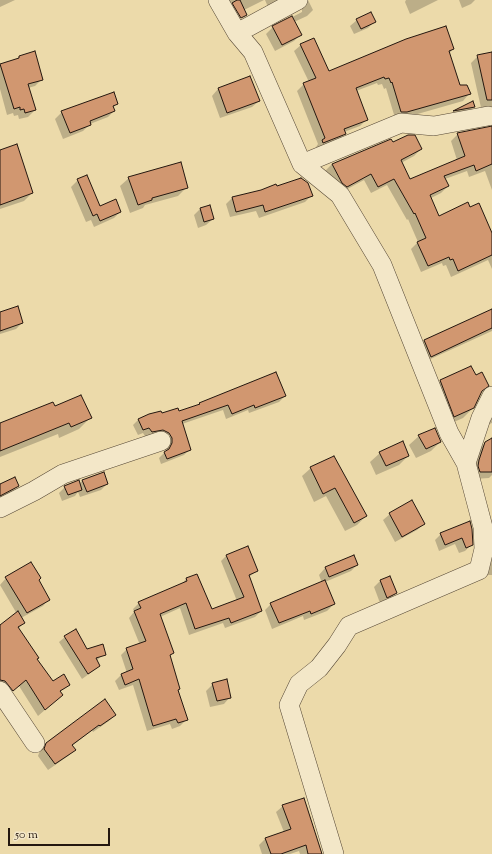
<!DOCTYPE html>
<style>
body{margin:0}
#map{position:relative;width:492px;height:854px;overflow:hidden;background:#ecdaaa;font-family:"Sorts Mill Goudy",serif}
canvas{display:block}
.scale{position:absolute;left:8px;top:828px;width:102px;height:18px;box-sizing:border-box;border:2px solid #24170f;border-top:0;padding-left:5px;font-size:12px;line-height:14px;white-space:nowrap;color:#24170f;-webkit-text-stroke:3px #f3e7c8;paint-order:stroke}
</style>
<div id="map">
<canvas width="492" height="854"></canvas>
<div class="scale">50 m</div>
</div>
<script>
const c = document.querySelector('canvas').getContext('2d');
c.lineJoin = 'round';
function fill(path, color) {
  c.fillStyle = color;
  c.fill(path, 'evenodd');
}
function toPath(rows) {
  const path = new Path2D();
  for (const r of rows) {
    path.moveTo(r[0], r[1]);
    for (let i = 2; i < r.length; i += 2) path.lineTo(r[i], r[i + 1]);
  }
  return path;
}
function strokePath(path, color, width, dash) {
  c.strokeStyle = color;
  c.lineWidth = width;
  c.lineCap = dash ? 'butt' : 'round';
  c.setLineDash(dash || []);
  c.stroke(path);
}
const shadow = toPath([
 [0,0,15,0,0,7],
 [229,0,264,0,244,10,246,15,238,20,230,7,232,5],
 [265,0,280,0,268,7],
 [308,0,313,10,307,16,294,22,301,34,294,41,275,51,266,34,273,27,302,12,302,6],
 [406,0,438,0,410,14,405,2],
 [459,0,475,0,471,4,462,8],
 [357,20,374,22,368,28,354,34,350,26],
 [301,45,329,73,453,49,449,54,459,86,469,94,463,101,400,119,395,118,386,88,384,89,382,84,378,85,377,83,356,91,367,119,360,126,344,132,345,134,338,140,316,149,316,147,318,144,297,91,304,84,309,82,294,51],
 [492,53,492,120,482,112,471,63,478,56],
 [19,57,42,79,35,86,28,88,35,110,28,117,19,119,18,115,14,116,13,113,7,115,0,89,0,65,17,59],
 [250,77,259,101,252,107,220,118,212,96,218,89],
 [472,102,474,107,464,117,445,120,453,112],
 [117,103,113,108,114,111,108,117,90,124,83,131,63,139,55,119,62,112],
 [492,127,492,190,485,171,469,177,467,171,445,179,448,186,441,193,431,198,439,217,470,209,492,234,492,269,488,260,451,277,446,265,443,266,442,263,421,272,411,249,418,242,408,219,407,220,387,185,371,193,364,180,340,193,325,171,332,164,391,140,392,144,421,149,414,156,401,163,410,181,457,160,451,141,458,134],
 [0,151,32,193,24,201,0,209],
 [129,178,186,188,178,196,145,205,143,208,130,213,120,186],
 [78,180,99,207,120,212,114,218,94,227,91,220,86,222,71,187],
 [276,188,311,196,305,202,259,218,256,211,230,217,226,204,233,197],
 [200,209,213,219,206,225,198,228,194,215],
 [492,310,492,331,424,362,418,347,424,340],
 [0,313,22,323,16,329,0,334],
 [471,367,475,377,488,386,480,393,473,408,463,418,445,426,431,391,440,381],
 [285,396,279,402,249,413,248,410,226,419,223,410,182,424,190,449,184,455,161,464,159,458,165,452,167,449,166,444,146,438,143,433,138,435,133,425,139,419,178,412,198,406,200,404],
 [54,407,90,418,79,429,59,438,58,434,0,457,0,424],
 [492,416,492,423,487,425],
 [419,436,440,442,431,451,416,458,409,445],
 [492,439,492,475,489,478,474,479,472,473,478,450,485,443],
 [380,453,408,456,399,465,376,475,370,462],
 [334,457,366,516,357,525,345,531,326,496,314,502,302,476,311,468],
 [83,480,107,484,101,490,80,497,78,492,75,496,62,501,59,493,65,487,79,484],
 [0,485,18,486,11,492,0,498],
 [390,514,424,524,417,530,395,542,383,520],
 [469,523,472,544,465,551,459,553,455,544,439,551,435,540,441,534],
 [492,551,492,575,485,575],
 [227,555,257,571,249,577,261,611,255,617,225,628,223,623,189,635,180,608,160,617,173,653,170,656,179,689,178,691,186,720,180,726,172,729,170,724,147,731,133,685,119,690,115,681,121,675,127,673,121,655,127,649,140,645,129,618,134,612,133,609,139,603,181,585,186,579,196,575,211,610,237,601,221,561],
 [354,557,357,565,351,571,325,582,334,604,327,611,304,620,303,616,272,629,265,610,271,604,322,583,319,575,325,568],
 [6,578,38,580,49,599,43,606,21,618,24,623,18,629,36,660,53,682,69,685,60,692,62,695,38,716,19,686,6,696,0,689,0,627,17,614,0,585],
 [381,580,396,593,389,600,380,603,374,587],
 [65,637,87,650,104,654,96,661,99,666,93,671,82,679,59,642],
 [213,684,230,697,224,704,210,707,206,691],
 [115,715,109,721,93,732,92,730,72,746,74,750,68,756,48,770,38,756,40,750,47,743],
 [283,806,321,854,300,854,299,851,290,854,262,854,259,845,265,839,284,832,276,812]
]);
const building = toPath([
 [237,0,240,0,247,15,241,18,232,3,237,0],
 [371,12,376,22,361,29,356,19,371,12],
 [292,16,302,35,282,45,272,26,292,16],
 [446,26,454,49,449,51,460,85,467,85,471,94,407,112,401,112,392,82,391,83,389,78,385,79,384,77,356,88,368,120,344,129,346,134,323,143,322,140,325,138,303,83,316,78,300,44,314,38,329,71,406,39,446,26],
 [35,51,43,80,28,84,36,110,25,113,24,109,20,110,20,107,14,109,0,64,19,58,19,56,35,51],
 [492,52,492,100,487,100,477,55,492,52],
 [250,76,260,101,227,113,218,88,250,76],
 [114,92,118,104,113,106,115,111,90,121,91,125,70,133,61,111,114,92],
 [473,101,475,107,453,111,473,101],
 [492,126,492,164,476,171,474,165,444,176,449,186,430,195,439,216,468,202,470,207,479,203,492,233,492,255,458,271,453,259,450,260,449,257,428,266,417,242,426,238,415,213,414,214,394,179,378,187,371,174,347,187,342,183,332,164,391,139,393,142,408,135,415,135,422,149,401,160,410,179,465,156,457,133,492,126],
 [17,144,33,193,0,205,0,150,17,144],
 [181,162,188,188,152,198,152,200,138,205,128,177,181,162],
 [87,175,100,206,116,199,121,212,100,221,97,214,93,216,77,179,87,175],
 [301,178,308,183,313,196,265,212,263,205,236,212,232,197,261,190,276,184,277,186,301,178],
 [210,205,214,219,204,222,200,208,210,205],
 [18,306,23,323,0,331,0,312,18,306],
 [492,309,492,328,431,357,424,340,492,309],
 [471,366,476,375,482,372,489,386,482,391,474,408,454,417,440,380,471,366],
 [276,372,286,396,255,408,254,405,232,414,228,405,182,421,191,450,167,459,164,452,169,449,172,443,172,438,169,433,163,430,152,432,149,428,143,430,138,419,149,414,161,411,162,413,178,408,179,411,200,404,199,403,276,372],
 [81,395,92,418,71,427,69,423,0,451,0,423,53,402,55,406,81,395],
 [435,428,441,442,426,449,418,435,435,428],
 [492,438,492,472,480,472,478,466,479,460,485,442,492,438],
 [403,441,409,456,386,466,379,452,403,441],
 [334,456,367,516,354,523,335,488,323,494,310,467,334,456],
 [104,472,108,484,87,492,82,480,104,472],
 [15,477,19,486,0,496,0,484,15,477],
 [79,480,82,490,68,495,64,486,79,480],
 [412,500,425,524,402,537,389,513,412,500],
 [470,521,472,529,473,545,466,548,462,538,445,545,440,533,470,521],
 [248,546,258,571,249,575,262,611,231,623,229,618,195,629,186,603,160,614,174,653,170,655,180,689,178,690,188,720,178,723,176,719,153,726,139,679,125,685,121,674,133,669,126,648,146,641,134,611,141,608,138,602,187,581,186,578,197,574,212,609,244,597,226,555,248,546],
 [354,555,358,565,329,577,325,567,354,555],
 [31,562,41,578,39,580,50,600,27,613,5,577,31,562],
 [390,576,397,593,387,598,380,580,390,576],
 [325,580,335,604,311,614,310,611,279,623,270,603,325,580],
 [18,611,25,623,18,627,39,658,37,659,53,681,64,674,70,685,60,691,63,695,45,710,26,680,13,691,5,681,0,680,0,625,18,611],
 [76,629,87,649,103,644,106,655,96,658,100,666,88,674,64,636,76,629],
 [227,679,231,698,217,701,212,683,227,679],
 [105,699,116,715,100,726,99,725,72,745,76,750,55,764,44,749,46,743,105,699],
 [304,798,322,854,308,854,306,845,281,854,271,854,265,838,291,829,282,805,304,798]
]);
const minor = toPath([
 [218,0,237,33,253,52,302,164,340,195,382,265,449,433,466,463],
 [237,33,298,0],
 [302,164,401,123,434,126,488,116],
 [0,508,34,491,63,474,161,441],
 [0,691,35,743],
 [334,854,289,705,299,684,319,668,337,645,349,626,479,570,484,549,483,527,466,463,481,418,492,396]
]);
fill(shadow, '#0003');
fill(building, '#d19770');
strokePath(building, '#24170f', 1);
strokePath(minor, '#564836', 20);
strokePath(minor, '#f3e7c8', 19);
</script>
